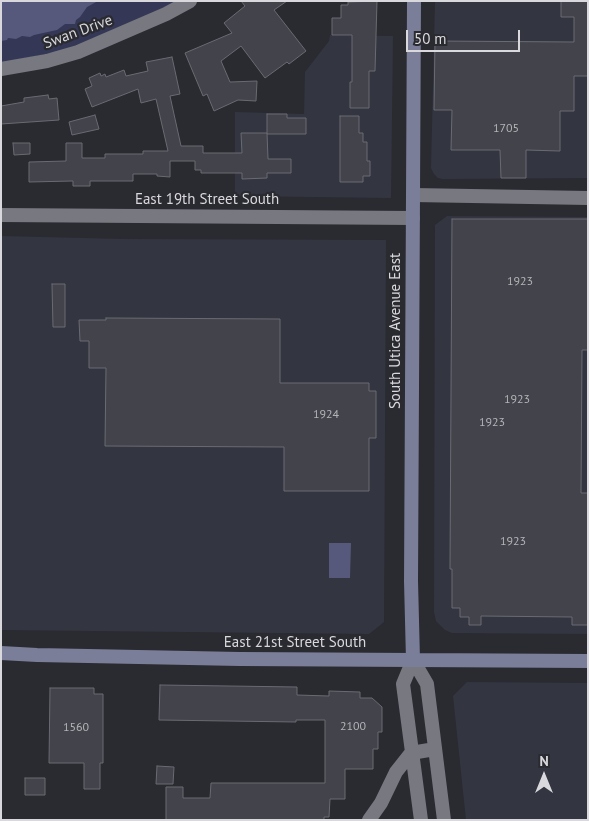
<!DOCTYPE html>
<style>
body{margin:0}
#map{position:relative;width:589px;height:821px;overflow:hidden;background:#2a2a31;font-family:"PT Sans",sans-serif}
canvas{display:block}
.frame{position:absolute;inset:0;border:2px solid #d9d9dd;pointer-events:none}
.north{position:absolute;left:519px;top:751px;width:50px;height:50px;-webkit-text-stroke:4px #2a2a31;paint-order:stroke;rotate:0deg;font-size:14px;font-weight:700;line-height:20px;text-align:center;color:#d9d9dd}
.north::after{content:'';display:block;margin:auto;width:18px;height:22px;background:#d9d9dd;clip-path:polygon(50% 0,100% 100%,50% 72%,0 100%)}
.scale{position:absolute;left:406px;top:30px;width:114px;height:22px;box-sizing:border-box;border:2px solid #d9d9dd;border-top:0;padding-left:6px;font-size:15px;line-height:18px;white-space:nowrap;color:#d9d9dd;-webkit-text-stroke:4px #2a2a31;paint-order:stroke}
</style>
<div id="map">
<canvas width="589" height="821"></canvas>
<div class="frame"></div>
<div class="north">N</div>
<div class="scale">50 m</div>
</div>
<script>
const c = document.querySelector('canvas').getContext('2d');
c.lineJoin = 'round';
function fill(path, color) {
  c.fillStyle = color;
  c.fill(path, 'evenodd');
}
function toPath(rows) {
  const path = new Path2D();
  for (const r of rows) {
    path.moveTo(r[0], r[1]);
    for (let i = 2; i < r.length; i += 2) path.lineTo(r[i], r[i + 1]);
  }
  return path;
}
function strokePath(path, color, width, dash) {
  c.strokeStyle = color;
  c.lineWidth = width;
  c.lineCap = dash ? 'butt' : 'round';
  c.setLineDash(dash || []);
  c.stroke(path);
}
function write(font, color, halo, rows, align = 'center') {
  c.font = font + ' "PT Sans",sans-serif';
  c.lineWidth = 4.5;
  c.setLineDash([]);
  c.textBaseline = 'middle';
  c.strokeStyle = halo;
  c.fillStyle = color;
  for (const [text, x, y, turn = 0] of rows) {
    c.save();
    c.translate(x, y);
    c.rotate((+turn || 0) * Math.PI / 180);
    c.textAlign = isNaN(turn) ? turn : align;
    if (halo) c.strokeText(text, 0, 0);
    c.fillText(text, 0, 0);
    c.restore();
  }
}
const built = toPath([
 [435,1,588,1,588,178,443,179,438,178,434,174,431,168],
 [330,35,393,36,391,198,235,196,235,112,304,114,305,72,329,41],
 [447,216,588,217,588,634,452,633,445,630,436,621,434,612,435,225],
 [1,236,123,239,386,240,384,622,369,634,1,630],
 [467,682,588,683,588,820,466,820,453,696]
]);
const green = toPath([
 [1,1,179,1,82,43,56,52,1,63]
]);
const water = toPath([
 [1,1,98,1,87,7,80,17,76,20,75,24,65,24,57,30,34,35,30,37,22,36,16,39,8,38,7,40,1,41],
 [329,543,351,543,350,578,329,578]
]);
const building = toPath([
 [241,1,287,1,274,10,306,51,289,64,287,62,265,78,241,46,221,61,230,82,257,81,256,101,238,100,214,111,207,94,203,96,185,53,232,33,224,23,245,6,241,1],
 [377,1,375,71,369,71,369,108,350,108,350,82,352,82,352,35,332,35,332,18,341,18,341,5,348,5,348,2,377,1],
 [561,1,588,1,588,76,574,76,574,111,560,111,560,151,526,150,526,178,501,178,500,150,451,150,452,110,434,110,435,41,574,42,574,17,561,17,561,1],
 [172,57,180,94,170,96,181,146,203,146,203,153,242,153,241,133,267,133,268,159,291,159,291,173,267,173,267,178,242,179,242,173,201,173,201,170,195,170,195,161,170,161,170,177,157,176,157,174,133,174,133,181,90,181,90,186,73,186,73,181,29,182,29,162,66,161,66,143,82,143,82,158,105,158,105,154,143,154,143,151,168,151,156,99,141,103,138,89,92,107,85,89,92,86,89,78,100,73,101,76,105,74,106,77,124,70,126,76,148,71,146,62,172,57],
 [48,95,49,99,57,98,59,120,1,124,1,106,24,102,24,98,48,95],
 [267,114,287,114,287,118,306,118,306,134,267,134,267,114],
 [95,115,99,129,72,135,69,122,95,115],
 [340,116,359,116,359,133,363,133,363,142,367,142,367,161,370,161,370,176,363,176,363,182,340,182,340,116],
 [13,143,30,143,30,154,14,155,13,143],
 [452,219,588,219,588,350,582,350,581,493,588,493,588,625,572,625,572,617,481,616,481,625,469,625,469,617,460,617,460,608,452,608,452,569,450,569,452,219],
 [52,284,65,284,65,327,53,327,52,284],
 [106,318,280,319,280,383,369,383,369,391,376,391,376,438,369,438,369,491,284,491,284,447,105,446,106,368,89,368,89,341,80,341,79,320,106,320,106,318],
 [160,685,297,687,297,695,329,696,329,691,360,692,360,698,372,698,382,707,382,732,378,732,378,749,373,749,373,769,345,769,345,799,330,799,329,817,324,817,324,820,166,820,166,787,183,787,183,798,210,798,211,783,325,783,325,720,296,720,296,722,159,720,160,685],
 [50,688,94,688,94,694,103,694,103,763,100,763,100,789,84,789,84,763,49,763,50,688],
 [157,766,174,767,173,784,156,784,157,766],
 [25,778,45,778,45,795,25,795,25,778]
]);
const minor = toPath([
 [1,69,47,61,78,52,166,14,190,1],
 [1,215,413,218]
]);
const tertiary = toPath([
 [413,195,588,198],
 [413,660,427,684,444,820],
 [413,660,403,684,421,820],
 [369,820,381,803,396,772,411,753,435,749]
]);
const secondary = toPath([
 [1,653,37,655,240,659,588,661],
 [413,660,411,581,414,1]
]);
const numberNames = [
 ["1705",506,129],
 ["1923",520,282],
 ["1923",517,400],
 ["1924",326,415],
 ["1923",492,423],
 ["1923",513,542],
 ["2100",353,727],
 ["1560",76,728]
];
const streetNames = [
 ["Swan Drive",78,32,-20],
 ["East 19th Street South",207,200],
 ["South Utica Avenue East",396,331,-90],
 ["East 21st Street South",295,643]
];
fill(built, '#333541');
fill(green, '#343755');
fill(water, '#56597b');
fill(building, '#43444b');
strokePath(building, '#6a6b72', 1);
strokePath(minor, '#787980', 14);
strokePath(tertiary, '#787980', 14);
strokePath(secondary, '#7b7e99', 14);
write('12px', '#b4b4b8', null, numberNames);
write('15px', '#d9d9dd', '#2a2a31', streetNames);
</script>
